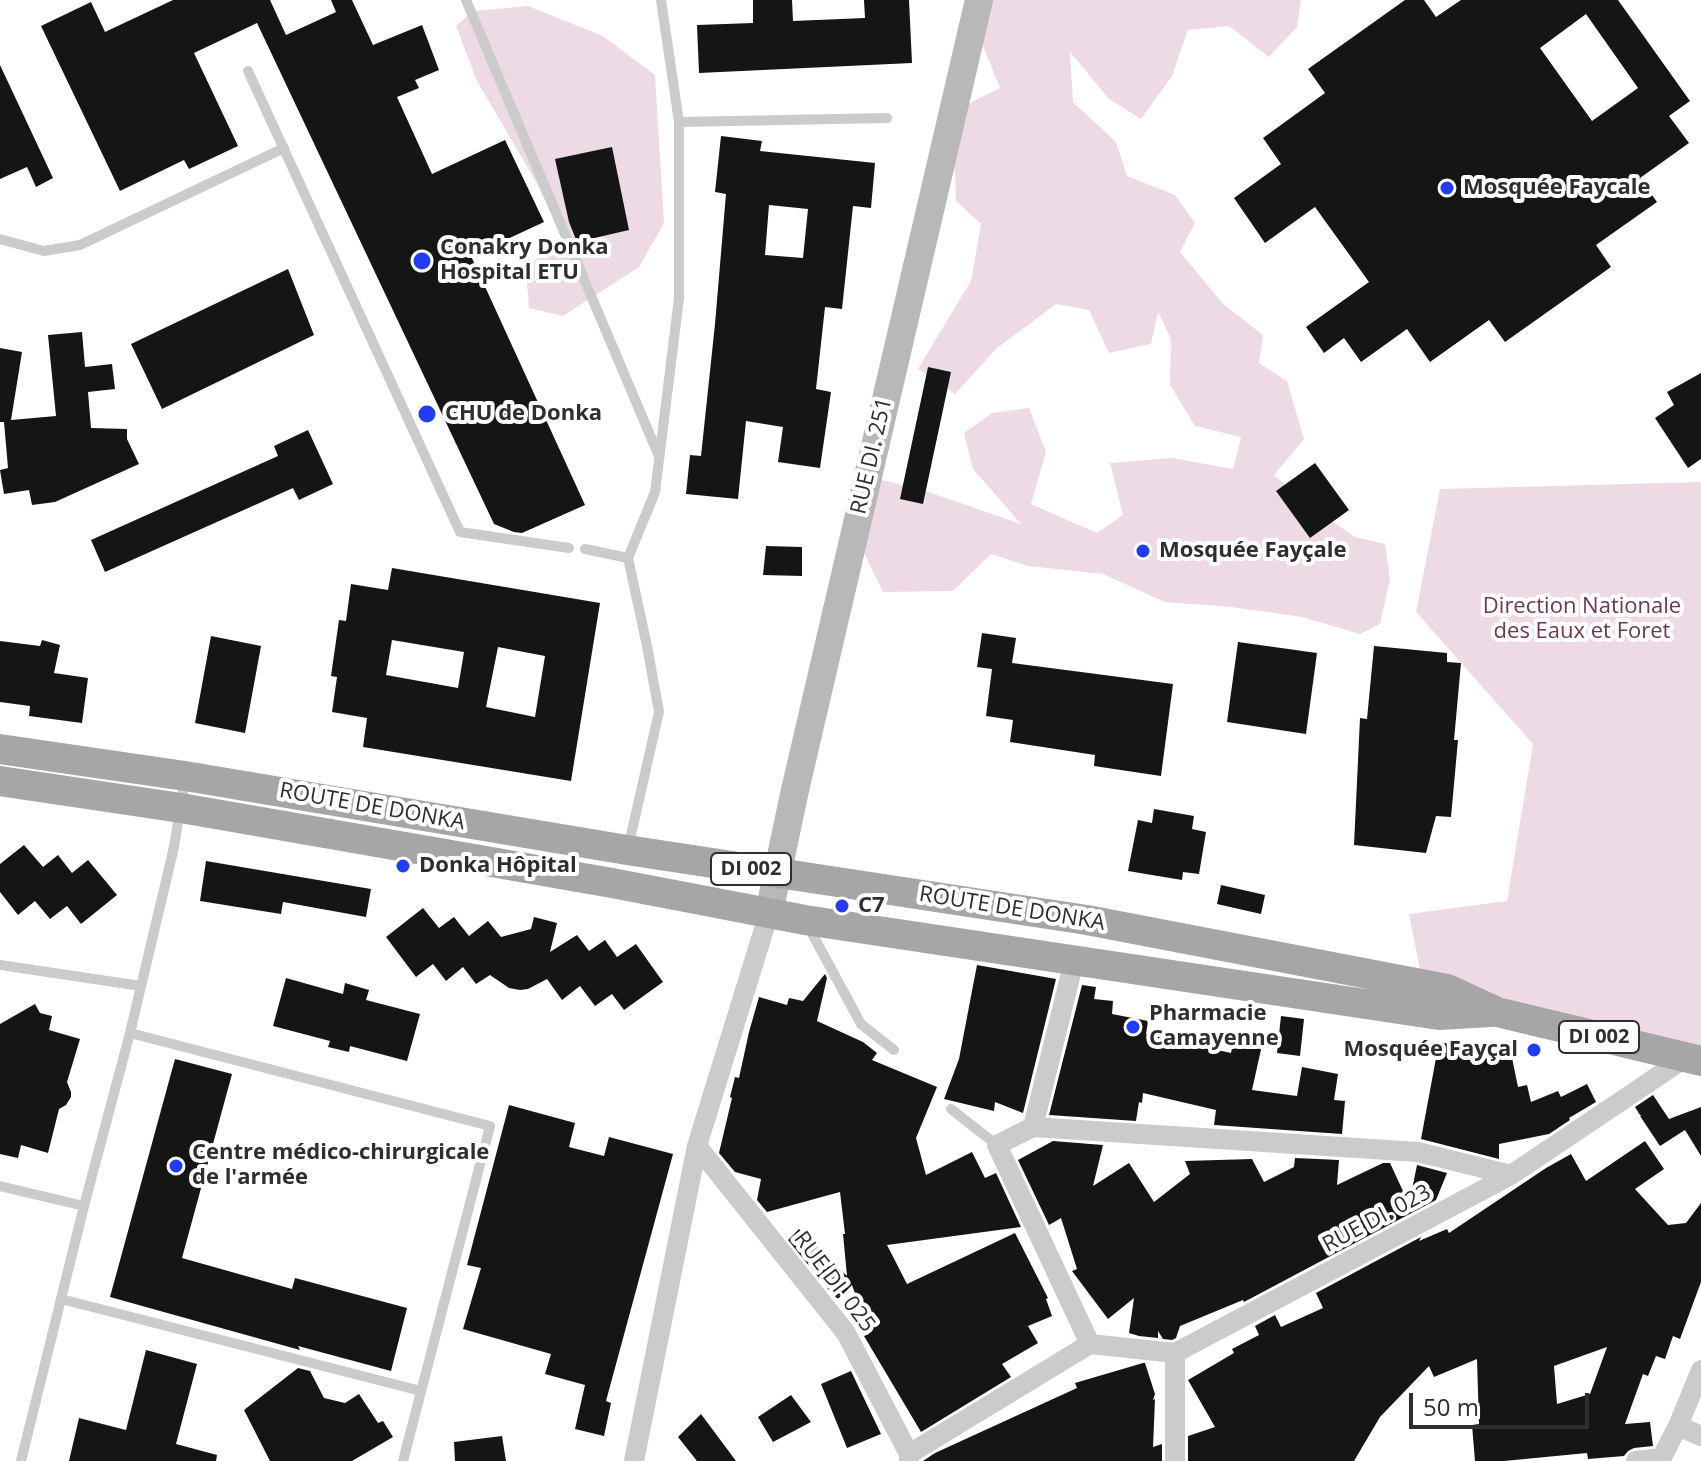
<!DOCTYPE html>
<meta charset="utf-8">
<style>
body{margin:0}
#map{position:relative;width:1701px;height:1461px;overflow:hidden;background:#fff;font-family:"Open Sans",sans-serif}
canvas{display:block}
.scale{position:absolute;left:1409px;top:1393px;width:180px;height:36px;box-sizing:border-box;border:4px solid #2e2e2e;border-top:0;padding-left:10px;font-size:24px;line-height:28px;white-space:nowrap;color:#2e2e2e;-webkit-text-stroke:6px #fff;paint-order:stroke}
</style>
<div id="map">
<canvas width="1701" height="1461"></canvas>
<div class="scale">50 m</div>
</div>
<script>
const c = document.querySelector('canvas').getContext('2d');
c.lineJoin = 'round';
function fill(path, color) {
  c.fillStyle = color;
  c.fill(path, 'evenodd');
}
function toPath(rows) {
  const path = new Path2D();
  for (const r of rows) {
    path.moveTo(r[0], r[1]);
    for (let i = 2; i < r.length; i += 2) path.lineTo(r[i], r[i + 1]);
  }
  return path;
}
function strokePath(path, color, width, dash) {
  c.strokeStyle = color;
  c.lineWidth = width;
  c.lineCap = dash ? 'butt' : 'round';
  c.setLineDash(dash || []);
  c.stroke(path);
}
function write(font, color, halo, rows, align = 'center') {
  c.font = font + ' "Open Sans",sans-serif';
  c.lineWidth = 8;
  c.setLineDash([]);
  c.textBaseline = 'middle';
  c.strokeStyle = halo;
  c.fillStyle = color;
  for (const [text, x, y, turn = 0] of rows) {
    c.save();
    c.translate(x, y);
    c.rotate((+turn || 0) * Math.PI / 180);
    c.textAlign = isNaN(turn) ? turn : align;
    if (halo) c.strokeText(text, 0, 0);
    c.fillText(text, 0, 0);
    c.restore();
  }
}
const green = toPath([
 [981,0,1301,0,1297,27,1269,57,1229,26,1188,30,1172,76,1141,119,1109,99,1070,52,1073,102,1116,142,1127,176,1175,195,1195,223,1180,252,1223,304,1263,335,1259,363,1287,381,1304,439,1274,475,1306,503,1355,537,1385,544,1390,579,1380,624,1360,634,1302,617,1231,607,1165,602,1103,574,1028,566,991,554,953,591,883,592,850,524,865,476,920,489,1021,524,973,469,964,433,992,413,1029,408,1046,452,1031,504,1097,533,1123,515,1110,463,1172,458,1233,469,1241,437,1195,426,1170,385,1171,339,1158,312,1151,344,1109,353,1089,310,1056,304,997,348,955,394,918,369,971,281,981,224,956,201,953,111,1000,88,975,26],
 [528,6,603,36,655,75,664,223,639,267,563,316,529,308,526,272,533,262,555,246,562,236,535,180,477,81,456,26,473,11],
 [1701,482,1701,1048,1425,995,1409,914,1507,901,1533,744,1416,612,1440,489]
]);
const building = toPath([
 [173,0,270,0,286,35,336,12,331,0,352,0,373,45,422,25,439,70,415,80,419,88,397,97,432,174,505,140,544,222,471,256,585,505,522,533,514,532,494,524,257,23,194,53,238,146,189,169,184,160,120,191,41,26,91,2,105,32],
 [753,0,792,0,793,21,865,18,864,0,909,0,912,63,699,73,697,25,753,23],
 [1405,0,1424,0,1436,17,1461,0,1618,0,1690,101,1669,116,1689,143,1640,178,1657,202,1596,245,1611,267,1505,342,1489,320,1430,362,1407,329,1361,362,1344,338,1324,353,1306,327,1369,282,1315,207,1265,243,1234,198,1281,164,1263,138,1325,93,1308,69],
 [1586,14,1638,88,1592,121,1540,48],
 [0,65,53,178,36,187,27,167,0,179],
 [721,136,762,141,760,151,875,163,871,208,853,206,842,309,825,307,816,389,831,392,820,468,778,462,783,427,746,421,738,499,686,494,690,455,701,456,715,324,726,194,715,192],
 [769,205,808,209,803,258,765,255],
 [612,147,629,230,577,242,569,222,555,159],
 [288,269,314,335,162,409,131,344],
 [82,332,85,367,112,364,115,389,88,392,91,428,127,429,127,439,139,464,55,502,32,505,29,490,4,494,0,470,8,468,4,422,0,422,0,348,22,352,11,420,56,416,48,335],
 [928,367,951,372,923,504,900,499],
 [1701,373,1701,459,1688,468,1655,418,1674,405,1667,392],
 [308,430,333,484,299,500,293,488,105,572,91,540,278,456,274,446],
 [1315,463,1349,510,1310,538,1276,491],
 [766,546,802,547,802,576,763,575],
 [392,568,600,603,571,781,363,747,367,718,332,712,337,677,331,676,339,620,346,621,351,584,388,590],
 [392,640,464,652,458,688,386,675],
 [498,647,545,656,535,717,486,707],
 [982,633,1016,638,1012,663,1173,684,1161,776,1094,766,1095,755,1010,742,1013,720,986,716,992,669,977,667],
 [211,636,261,646,245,733,195,723],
 [42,640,60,645,54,673,88,678,82,723,29,716,30,706,0,702,0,641,40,646],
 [1238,642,1317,653,1306,734,1227,722],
 [1374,646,1447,653,1447,662,1461,663,1454,740,1458,740,1451,817,1436,816,1426,853,1354,845,1360,718,1367,719],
 [1154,809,1194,816,1192,829,1206,832,1199,874,1183,872,1182,880,1128,871,1138,820,1152,823],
 [24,845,43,867,58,855,72,873,88,860,117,895,81,924,67,906,50,919,35,901,18,915,0,892,0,864],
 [206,861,371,889,366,917,283,902,281,914,200,901],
 [1221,885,1265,895,1261,914,1217,904],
 [423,908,439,928,454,917,469,936,488,921,501,937,531,929,534,917,557,923,550,952,577,935,589,951,605,940,617,957,636,944,663,982,624,1010,612,994,595,1006,580,986,562,1000,547,979,528,989,520,990,509,988,490,975,476,984,463,967,446,981,433,964,416,977,386,937],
 [977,965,1056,979,1023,1113,995,1102,994,1111,944,1099,959,1059],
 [825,974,827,978,817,1021,863,1042,877,1053,872,1060,937,1087,916,1138,926,1175,972,1152,985,1178,996,1173,1021,1227,887,1245,907,1284,1015,1233,1048,1298,1046,1299,1052,1316,1028,1326,1038,1343,1002,1364,1011,1377,921,1432,864,1336,869,1334,852,1285,837,1300,788,1240,799,1229,847,1276,843,1234,845,1234,840,1192,767,1212,757,1200,761,1179,735,1172,719,1153,732,1098,730,1097,735,1077,739,1078,749,1032,759,997,787,1005,789,998,803,1001],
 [286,978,343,994,345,983,369,990,366,1000,420,1014,407,1061,350,1046,349,1052,328,1047,330,1041,273,1026],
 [1082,985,1096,987,1094,999,1113,1001,1112,1014,1148,1021,1146,1034,1231,1053,1234,1039,1262,1045,1252,1090,1297,1096,1302,1067,1338,1074,1334,1100,1345,1101,1342,1134,1214,1125,1216,1110,1143,1093,1142,1103,1139,1102,1136,1121,1049,1115],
 [35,1004,40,1013,52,1016,49,1030,80,1039,67,1082,71,1092,71,1097,66,1105,59,1109,48,1153,21,1145,18,1158,0,1154,0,1024],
 [1281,1016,1304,1019,1300,1056,1277,1053],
 [1439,1042,1473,1048,1470,1062,1511,1053,1518,1087,1527,1085,1531,1102,1558,1091,1561,1097,1587,1084,1596,1102,1569,1118,1570,1120,1549,1134,1499,1144,1499,1159,1421,1139],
 [175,1059,232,1074,182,1258,292,1289,295,1278,407,1308,391,1371,298,1346,300,1350,110,1297],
 [1653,1095,1669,1119,1701,1107,1701,1156,1685,1130,1660,1146,1640,1116,1642,1115,1640,1115,1635,1107],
 [509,1105,575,1123,569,1147,604,1156,609,1137,673,1154,606,1401,611,1403,604,1436,575,1429,585,1385,545,1374,551,1354,463,1329,481,1268,467,1265],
 [1053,1141,1103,1145,1093,1186,1129,1163,1154,1202,1190,1174,1185,1161,1252,1159,1264,1182,1294,1167,1295,1158,1339,1160,1337,1185,1383,1163,1390,1163,1409,1204,1417,1165,1447,1173,1436,1200,1244,1302,1243,1300,1180,1326,1176,1338,1172,1340,1163,1339,1158,1331,1158,1338,1139,1336,1129,1333,1134,1298,1108,1319,1072,1271,1077,1269,1061,1218,1049,1225,1018,1160],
 [1645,1141,1664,1169,1635,1189,1668,1225,1686,1223,1701,1203,1701,1282,1680,1339,1673,1336,1665,1359,1656,1356,1648,1376,1643,1374,1625,1424,1650,1422,1653,1446,1634,1448,1628,1451,1624,1456,1588,1459,1587,1453,1504,1461,1475,1461,1472,1425,1479,1424,1477,1359,1434,1377,1429,1366,1380,1417,1354,1461,1188,1461,1188,1436,1215,1427,1188,1380,1234,1353,1232,1349,1259,1335,1255,1326,1275,1315,1281,1327,1323,1308,1316,1293,1421,1237,1419,1241,1447,1229,1449,1233,1546,1168,1571,1154,1586,1181],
 [1607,1347,1590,1394,1557,1404,1554,1366],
 [146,1350,197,1364,176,1444,217,1455,216,1461,69,1461,79,1418,126,1430],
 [1143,1363,1145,1363,1155,1394,1153,1400,1155,1399,1153,1447,1162,1444,1162,1461,923,1461,935,1453,1077,1388,1075,1383],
 [298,1368,310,1371,324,1398,345,1403,359,1394,378,1423,383,1421,393,1437,352,1461,270,1461,244,1410],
 [851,1371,881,1434,847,1448,821,1384],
 [791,1395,811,1422,773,1442,758,1417],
 [701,1414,736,1461,697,1461,678,1437],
 [502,1436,506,1461,455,1461,454,1442]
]);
const service = toPath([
 [466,0,658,454],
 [248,71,460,532,569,548],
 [679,122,887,118],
 [0,239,44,251,80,245,284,148],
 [585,549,628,558],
 [628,848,659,712,647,646,628,558,655,492,679,298,679,122,661,0],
 [808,926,861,1024,894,1050],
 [0,965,141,986],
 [130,1033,490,1126,403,1461],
 [951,1109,997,1145],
 [0,1186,84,1206],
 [61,1299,421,1391],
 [21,1461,84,1206,130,1033,174,847,185,779]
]);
const minor = toPath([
 [1074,961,1033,1127,997,1145,1090,1344],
 [1033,1127,1418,1152,1511,1175],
 [697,1146,846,1333,909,1454,909,1461],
 [1678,1426,1701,1436],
 [909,1454,1090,1344,1175,1353],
 [634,1461,697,1146,769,913],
 [1175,1461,1175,1353,1511,1175,1685,1058],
 [1636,1461,1661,1458],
 [1660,1461,1678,1426,1701,1370]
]);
const secondary = toPath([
 [769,913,795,790,979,0]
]);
const primary = toPath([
 [0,749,185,776,627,850,1087,920,1447,989,1497,1012,1701,1061],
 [0,781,181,808,612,883,805,920,1439,1015,1491,1012]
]);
const markers = [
 [1447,188,8,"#203df5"],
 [422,261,10,"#203df5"],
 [427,414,10,"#203df5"],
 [1143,551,8,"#203df5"],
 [403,866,8,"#203df5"],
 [842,906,8,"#203df5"],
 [1133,1027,8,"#203df5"],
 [1534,1050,8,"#203df5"],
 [176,1166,8,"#203df5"]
];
const shields = [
 [751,869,80],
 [1599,1037,80]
];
const shieldNames = [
 ["DI 002",751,869],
 ["DI 002",1599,1037]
];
const poiNames = [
 ["Mosquée Faycale",1463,188],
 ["Conakry Donka",440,248],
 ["Hospital ETU",440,273],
 ["CHU de Donka",445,414],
 ["Mosquée Fayçale",1159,551],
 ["Donka Hôpital",419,866],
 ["C7",858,906],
 ["Pharmacie",1149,1014],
 ["Camayenne",1149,1039],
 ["Mosquée Fayçal",1518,1050,"right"],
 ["Centre médico-chirurgicale",192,1153],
 ["de l'armée",192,1178]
];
const streetNames = [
 ["RUE DI. 251",872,456,-77],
 ["ROUTE DE DONKA",372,807,10],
 ["ROUTE DE DONKA",1012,909,9],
 ["RUE DI. 023",1377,1219,-28],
 ["RUE DI. 025",834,1282,53]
];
const parkNames = [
 ["Direction Nationale",1582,607],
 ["des Eaux et Foret",1582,632]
];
fill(green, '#eddae5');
fill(building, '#151515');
strokePath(service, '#cbcbcb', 10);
strokePath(minor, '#cbcbcb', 20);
strokePath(secondary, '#b8b8b8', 28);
strokePath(primary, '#a6a6a6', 30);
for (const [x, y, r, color] of markers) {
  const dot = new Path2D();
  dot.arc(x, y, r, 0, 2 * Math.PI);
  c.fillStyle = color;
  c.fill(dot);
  strokePath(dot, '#fff', 3);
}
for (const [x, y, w] of shields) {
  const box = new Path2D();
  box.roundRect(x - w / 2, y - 16, w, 32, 6);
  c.fillStyle = '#fff';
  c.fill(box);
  strokePath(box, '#2e2e2e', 2);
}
write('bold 20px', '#2e2e2e', null, shieldNames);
write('bold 22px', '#2e2e2e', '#fff', poiNames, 'left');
write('22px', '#2e2e2e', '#fff', streetNames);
write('22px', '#6e3754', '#fff', parkNames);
</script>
